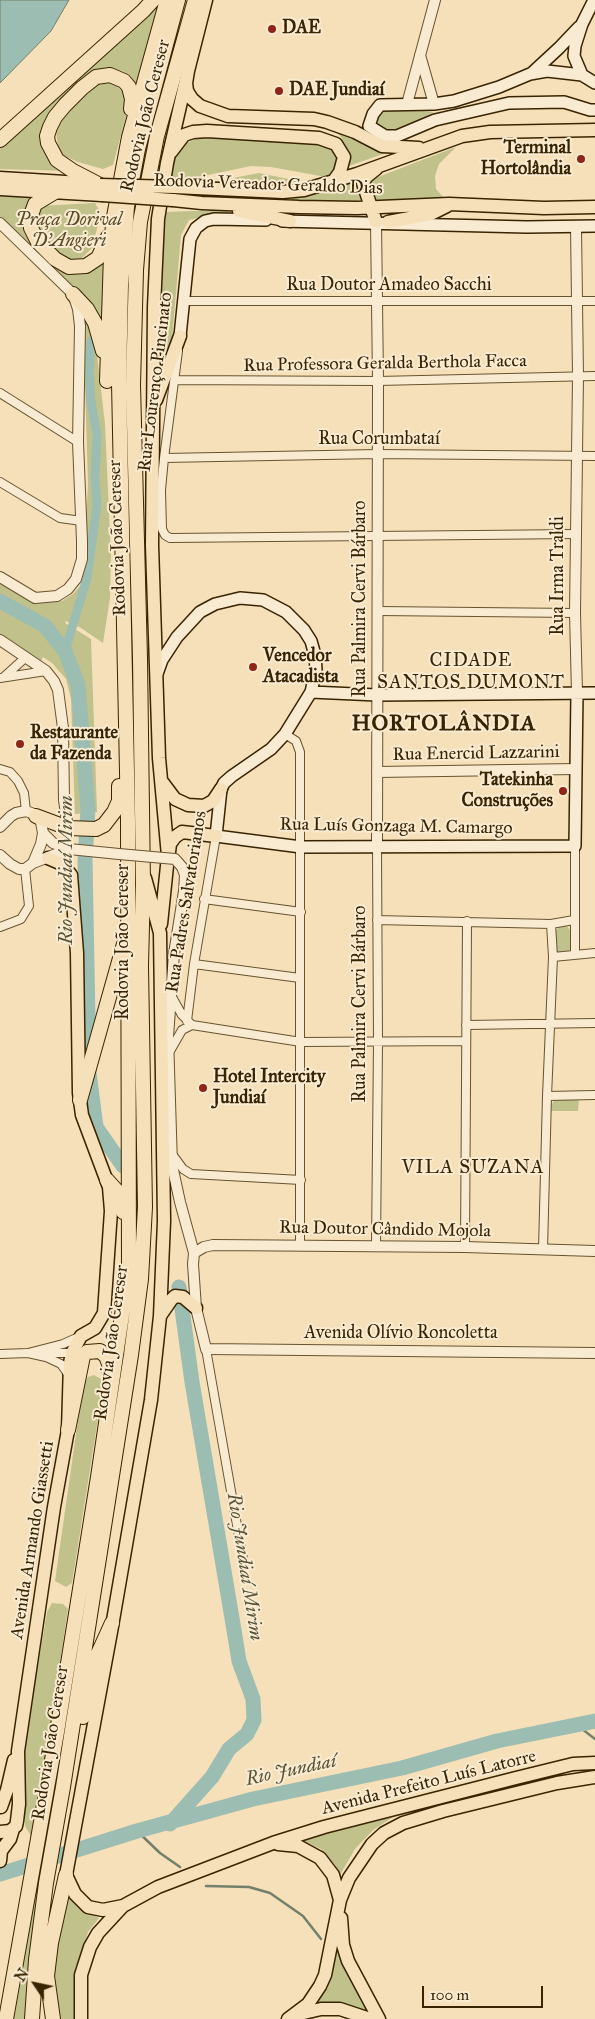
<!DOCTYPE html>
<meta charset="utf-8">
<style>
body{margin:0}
#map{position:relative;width:595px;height:2019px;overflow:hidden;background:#f5e0ba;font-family:"IM FELL Great Primer",serif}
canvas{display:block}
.north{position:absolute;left:10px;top:1959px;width:50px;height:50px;-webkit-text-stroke:4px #f8ebd2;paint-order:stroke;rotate:304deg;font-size:14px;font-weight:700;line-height:20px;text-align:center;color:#392401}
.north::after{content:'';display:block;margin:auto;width:18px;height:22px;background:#392401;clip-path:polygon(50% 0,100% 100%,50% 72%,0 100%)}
.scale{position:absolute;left:422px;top:1986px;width:121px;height:22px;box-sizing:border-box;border:2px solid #392401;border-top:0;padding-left:6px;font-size:15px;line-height:18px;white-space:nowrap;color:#392401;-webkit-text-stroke:4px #f8ebd2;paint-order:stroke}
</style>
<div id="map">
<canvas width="595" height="2019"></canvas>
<div class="north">N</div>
<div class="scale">100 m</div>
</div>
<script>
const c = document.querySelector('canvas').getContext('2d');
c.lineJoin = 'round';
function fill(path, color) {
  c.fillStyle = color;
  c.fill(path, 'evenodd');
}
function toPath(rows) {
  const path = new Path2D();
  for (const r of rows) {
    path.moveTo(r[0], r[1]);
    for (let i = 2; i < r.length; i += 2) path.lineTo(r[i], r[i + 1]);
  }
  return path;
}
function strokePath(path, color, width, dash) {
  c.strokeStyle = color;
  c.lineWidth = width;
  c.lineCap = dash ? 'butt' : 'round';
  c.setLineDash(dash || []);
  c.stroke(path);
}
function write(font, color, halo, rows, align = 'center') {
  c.font = font + ' "IM FELL Great Primer",serif';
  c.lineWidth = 4;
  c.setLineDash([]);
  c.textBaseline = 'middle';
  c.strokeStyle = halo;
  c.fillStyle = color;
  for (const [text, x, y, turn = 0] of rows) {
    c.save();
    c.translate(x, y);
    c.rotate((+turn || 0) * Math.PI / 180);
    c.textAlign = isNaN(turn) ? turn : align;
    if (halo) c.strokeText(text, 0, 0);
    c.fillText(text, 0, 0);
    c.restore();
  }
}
const green = toPath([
 [160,3,135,85,131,76,122,71,108,67,95,72,52,109,40,134,43,151,52,163,66,171,0,169,0,146,131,32],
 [110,83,118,87,124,93,129,105,113,165,103,169,78,162,62,155,58,146,56,132,61,120,97,85],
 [391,108,434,112,398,132,389,134,378,126,377,118,382,111],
 [329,124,344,131,378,152,394,150,349,166,348,151,341,137],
 [198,138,311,141,327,147,334,152,337,160,334,171,326,177,271,167,251,166,184,180,164,179,169,160,180,146],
 [456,147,439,164,435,176,436,189,445,199,379,202,371,197,369,188,371,182,378,177],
 [259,173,303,182,271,185,207,183],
 [362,178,358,187,362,203,279,201,323,192],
 [0,193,33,195,26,211,32,241,85,272,105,264,101,325,0,217],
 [95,203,101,213,92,248,80,260,71,262,62,259,33,232,39,206],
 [221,210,249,217,209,215,189,220,181,235,172,339,153,377,164,212],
 [83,314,94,328,105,424,111,556,110,598,103,643,81,628,66,621,65,623,91,639,97,812,75,814,71,699,66,679,52,663,43,657,40,663,0,637,0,576,40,600,62,601,73,594,82,584,89,551,86,522,88,484],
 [566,925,570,930,571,951,566,955,560,955,555,952,555,931,560,926],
 [555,1099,579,1099,578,1111,551,1111,552,1104],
 [94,1375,101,1379,103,1387,72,1583,66,1587,55,1581,83,1385,88,1377],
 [52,1603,63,1604,68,1609,33,1840,25,1826,23,1755,47,1612],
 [410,1810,393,1817,373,1830,355,1849,340,1875,336,1866,321,1849,300,1839],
 [38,1882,40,1883,27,1976,25,2019,14,2019],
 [68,1893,83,1910,99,1918,88,1932,77,1966,75,2019,57,2019,52,1971],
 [338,1947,375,2018,354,2007,346,2005,317,2004,331,1978]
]);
const water = toPath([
 [0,0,69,0,51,31,0,83,0,0]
]);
const stream = toPath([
 [577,1725,595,1739],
 [137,1831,160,1853,180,1867],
 [206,1886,249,1887,270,1893,303,1916,321,1939]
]);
const canal = toPath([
 [65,651,87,578,97,505,95,479,97,434,91,402,89,372,91,341]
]);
const river = toPath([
 [0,601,45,626,65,651,78,685,88,809,85,860,89,1073,96,1127,123,1166],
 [170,1824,212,1777,229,1749,247,1734,254,1720,253,1699,239,1661,233,1624,192,1382,179,1287],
 [0,1874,137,1831,253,1799,402,1768,497,1741,595,1721]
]);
const minor = toPath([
 [184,301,595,301],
 [178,351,164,458,161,490,162,529,165,535,170,538,577,534],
 [175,380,378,381,595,376],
 [0,393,78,442],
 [164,458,378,454,595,456],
 [0,482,60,518,82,521],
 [378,611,575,613],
 [5,676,26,657],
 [0,678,46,671],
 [285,734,296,741,300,752,300,1245],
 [0,769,10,772,18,781,24,793,26,811],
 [575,846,575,954],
 [204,899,301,912],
 [377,920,551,924,574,920],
 [0,927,21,919,29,906,25,869],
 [553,957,595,953],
 [194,964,300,978],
 [172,997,182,1015,192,1025,301,1042,466,1041],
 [187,1021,194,964,216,836],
 [466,1025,595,1023],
 [170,1051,182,1030,192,1025],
 [547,1096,595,1095],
 [172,1154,183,1169,191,1174,301,1180],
 [376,1246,378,1043,377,846],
 [465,1247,467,921],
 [543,1249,547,1096,553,957,551,924],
 [206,1349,244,1565],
 [28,1353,63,1344,81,1336],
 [40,1353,74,1353],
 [0,1354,28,1353,46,1357,61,1364,68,1374]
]);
const tertiary = toPath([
 [420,55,434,104],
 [407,104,435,0],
 [376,222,378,381,377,846],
 [0,223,73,294,78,309,80,326,78,442,82,541,82,559,76,579,68,589,57,596,35,598,0,577],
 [576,227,578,376,575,613,577,693],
 [0,640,46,671,54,681,58,690,63,728,64,800,68,828],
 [377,772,576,769],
 [0,827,11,816,16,813,26,811,34,814,41,822,43,833,41,844,33,863,25,869,19,869,10,864,0,855],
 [43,833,53,843,69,849],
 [33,863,69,849,119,854],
 [174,954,168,1037,172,1165,180,1202,194,1253],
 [595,1251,465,1247,213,1245,204,1247,194,1253,193,1264,196,1308,206,1349,595,1353]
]);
const secondary = toPath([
 [532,73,559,48,579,27],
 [582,75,574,56,575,46,582,24,594,0],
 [595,83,582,75,547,71,530,74,499,87,454,101,434,104,380,105,373,114,369,126,385,136,397,136,435,120,509,103,564,102,590,110,595,110],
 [282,221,527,227,595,226],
 [180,336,190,239,196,228,205,221,214,219,266,220],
 [157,674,162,660,177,637,200,612,215,604,240,598,263,600,286,612,304,630,311,641,315,655,316,670,311,692,285,734,271,749,232,776,224,783,221,789,216,836,301,847,575,846,577,693],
 [311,692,377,695,595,693]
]);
const primary = toPath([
 [206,0,188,71,186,83,187,91,192,99,200,106,228,116,314,119,327,122,355,132,382,146,419,148],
 [171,152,184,135,193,132,207,131,319,138,336,144,344,157,340,172,333,182],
 [0,178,98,184],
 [174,187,283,192,304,190,357,174,462,136,490,132,595,130],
 [0,189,102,195],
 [173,200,202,203,299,207,357,208,449,204,544,208,595,207],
 [239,211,290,221],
 [376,222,363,183,366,177,376,169],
 [388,222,431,214,447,206],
 [156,400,180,336],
 [163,783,175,799,188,805,204,806,213,801,221,789],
 [169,852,170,844,175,837,182,832,216,836],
 [161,924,168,856,159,758,152,545,154,307,158,219,167,163,188,71],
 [160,1316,171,1300,175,1296,183,1297,196,1308],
 [1,1807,7,1790,14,1760],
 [0,1832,10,1831,16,1826,17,1821,19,1804,18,1751,54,1507,68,1430,70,1363,72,1353,81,1336,95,1328,104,1313,111,1211,109,1187,82,1115,79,1093,77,953,71,875,62,864,48,858],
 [278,1844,298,1846,320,1858,333,1875,340,1900,325,1975,320,1986,308,2004,288,2019],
 [0,1861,1,1851,10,1839,13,1829],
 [340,1900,349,1878,372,1844,384,1833,403,1823,443,1811,557,1783,595,1777],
 [123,1906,103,1910,88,1907,75,1894,66,1875,111,1632,151,1400,160,1316,164,1221,160,933,145,878],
 [341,1918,343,1945,348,1961,379,2019],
 [299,2014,321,2009,340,2009,370,2019],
 [81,2019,81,1975,90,1947,98,1933,123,1906,158,1887,273,1843,324,1827,516,1778,573,1764,595,1763]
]);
const trunk = toPath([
 [289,2019,290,2019]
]);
const motorway = toPath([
 [0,140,143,11,153,0],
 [100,185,73,171,57,160,48,143,47,136,50,127,55,117,65,105,82,88,96,77,110,75,124,81,129,87,132,99,131,109],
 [55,192,35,204,30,218,31,228,38,242,55,259,69,267,86,266,98,258,108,237],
 [73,294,87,309,95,323,103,351],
 [107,381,111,254,113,222,129,137,167,0],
 [36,816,68,828,96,829,104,825,114,812,119,801,119,786],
 [80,1100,124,944],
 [107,1180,116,1190,123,1212],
 [68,1430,83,1356,87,1352,100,1351,106,1356,109,1364,110,1375],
 [83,1717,97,1656,112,1623],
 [6,2019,57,1732,98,1477,129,1268,128,821,119,383,121,285,127,207,138,149,178,0],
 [32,2019,36,1960,46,1883,63,1787,131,1355,141,1279,145,1207,141,966,143,884,140,658,133,385,136,270,140,222,157,136,195,0],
 [53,2019,47,1976,51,1943,66,1875]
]);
const tertiaryBridge = toPath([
 [119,854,175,859,182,867,185,875,184,891,174,954]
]);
const primaryBridge = toPath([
 [100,185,174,187],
 [102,195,173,200]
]);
const markers = [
 [272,29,5,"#8f2418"],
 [279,91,5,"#8f2418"],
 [581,159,5,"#8f2418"],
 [253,667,5,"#8f2418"],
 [20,744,5,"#8f2418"],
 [563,791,5,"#8f2418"],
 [203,1088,5,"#8f2418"]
];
const poiNames = [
 ["DAE",282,29],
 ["DAE Jundiaí",289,91],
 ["Terminal",571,149,"right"],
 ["Hortolândia",571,170,"right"],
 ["Vencedor",263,657],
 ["Atacadista",263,678],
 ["Restaurante",30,734],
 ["da Fazenda",30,755],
 ["Tatekinha",553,781,"right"],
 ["Construções",553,802,"right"],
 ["Hotel Intercity",213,1078],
 ["Jundiaí",213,1099]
];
const streetNames = [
 ["Rodovia João Cereser",146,116,-76],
 ["Rodovia Vereador Geraldo Dias",268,185,2],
 ["Rua Doutor Amadeo Sacchi",389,286],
 ["Rua Professora Geralda Berthola Facca",385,364,-1],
 ["Rua Lourenço Pincinato",156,382,-83],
 ["Rua Corumbataí",379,440],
 ["Rodovia João Cereser",118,538,-92],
 ["Rua Irma Traldi",559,576,-90],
 ["Rua Palmira Cervi Bárbaro",361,599,-90],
 ["Rua Enercid Lazzarini",476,754,-1],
 ["Rua Luís Gonzaga M. Camargo",396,827,1],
 ["Rua Padres Salvatorianos",187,902,-81],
 ["Rodovia João Cereser",124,942,-90],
 ["Rua Palmira Cervi Bárbaro",361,1004,-90],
 ["Rua Doutor Cândido Mojola",385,1230,1],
 ["Avenida Olívio Roncoletta",401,1334],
 ["Rodovia João Cereser",112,1343,-82],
 ["Avenida Armando Giassetti",33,1540,-81],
 ["Rodovia João Cereser",51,1743,-81],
 ["Avenida Prefeito Luís Latorre",429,1783,-14]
];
const parkNames = [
 ["Praça Dorival",69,221],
 ["D'Angieri",69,242]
];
const neighbourhoodNames = [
 ["CIDADE",471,661],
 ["SANTOS DUMONT",471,683],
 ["VILA SUZANA",473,1168]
];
const waterNames = [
 ["Rio Jundiaí Mirim",67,870,-90],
 ["Rio Jundiaí Mirim",244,1567,81],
 ["Rio Jundiaí",291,1771,-12]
];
const districtNames = [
 ["HORTOLÂNDIA",444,725]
];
fill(green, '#c1c18c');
fill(water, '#9cbdb1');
strokePath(water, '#74806b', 1);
strokePath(stream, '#74806b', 2.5);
strokePath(canal, '#9cbdb1', 9);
strokePath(river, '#9cbdb1', 15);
strokePath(minor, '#68532f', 10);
strokePath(tertiary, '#68532f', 12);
strokePath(secondary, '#392401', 14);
strokePath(primary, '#392401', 15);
strokePath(trunk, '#392401', 15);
strokePath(motorway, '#392401', 16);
strokePath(minor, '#f8ebd2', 8);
strokePath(tertiary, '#f8ebd2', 10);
strokePath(secondary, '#f8ebd2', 11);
strokePath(primary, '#f5e0ba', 12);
strokePath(trunk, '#f5e0ba', 12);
strokePath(motorway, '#f5e0ba', 14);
strokePath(tertiaryBridge, '#68532f', 12, []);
strokePath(primaryBridge, '#392401', 15, []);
strokePath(tertiaryBridge, '#f8ebd2', 10);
strokePath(primaryBridge, '#f5e0ba', 12);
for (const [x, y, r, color] of markers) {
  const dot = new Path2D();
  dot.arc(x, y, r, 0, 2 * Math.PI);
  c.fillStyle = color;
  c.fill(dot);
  strokePath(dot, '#f8ebd2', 2);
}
write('bold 18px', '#392401', '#f8ebd2', poiNames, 'left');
write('18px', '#392401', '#f8ebd2', streetNames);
write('italic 18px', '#5b4b24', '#f8ebd2', parkNames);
c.letterSpacing = '1px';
write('19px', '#392401', '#f8ebd2', neighbourhoodNames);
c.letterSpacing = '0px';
write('italic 19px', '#575236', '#f8ebd2', waterNames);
c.letterSpacing = '1px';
write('bold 22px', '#392401', '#f8ebd2', districtNames);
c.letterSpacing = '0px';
</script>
